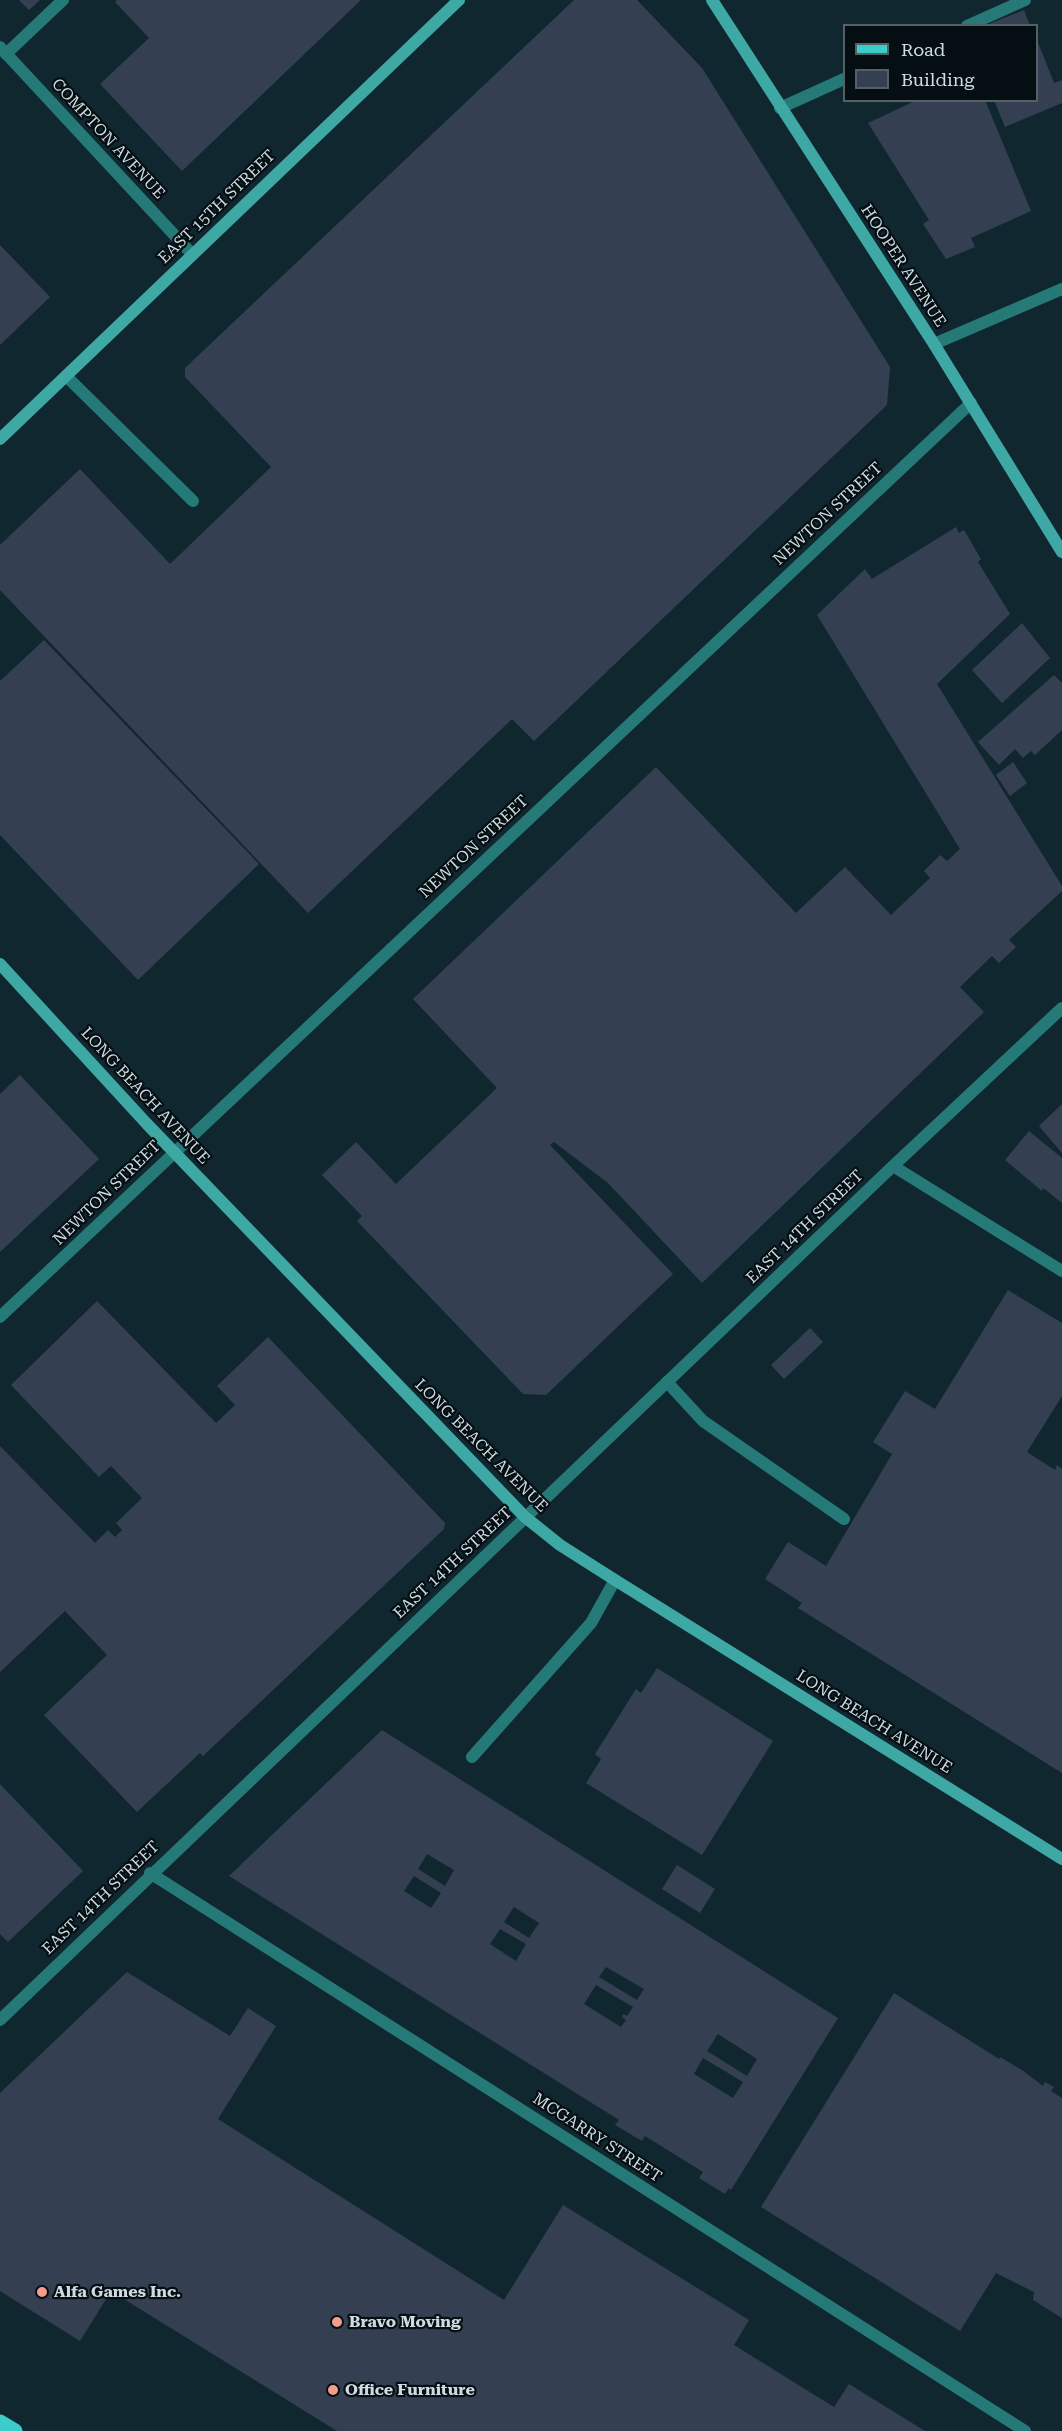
<!DOCTYPE html>
<style>
body{margin:0}
#map{position:relative;width:1062px;height:2431px;overflow:hidden;background:#102730;font-family:"Roboto Serif",serif}
canvas{display:block}
.legend{position:absolute;left:843px;top:24px;width:195px;height:78px;box-sizing:border-box;background:#050e12;border:2px solid #556065;margin:0;padding:8px 10px;list-style:none;font-size:18px;color:#cedce1}
.legend li{display:flex;align-items:center;gap:12px;height:30px}
.legend b{width:30px;border:2px solid #556065}
</style>
<div id="map">
<canvas width="1062" height="2431"></canvas>
<ul class="legend">
<li><b style="height:8px;background:#3bcdc9"></b>Road</li>
<li><b style="height:16px;background:#344051"></b>Building</li>
</ul>
</div>
<script>
const c = document.querySelector('canvas').getContext('2d');
c.lineJoin = 'round';
function fill(path, color) {
  c.fillStyle = color;
  c.fill(path, 'evenodd');
}
function toPath(rows) {
  const path = new Path2D();
  for (const r of rows) {
    path.moveTo(r[0], r[1]);
    for (let i = 2; i < r.length; i += 2) path.lineTo(r[i], r[i + 1]);
  }
  return path;
}
function strokePath(path, color, width, dash) {
  c.strokeStyle = color;
  c.lineWidth = width;
  c.lineCap = dash ? 'butt' : 'round';
  c.setLineDash(dash || []);
  c.stroke(path);
}
function write(font, color, halo, rows, align = 'center') {
  c.font = font + ' "Roboto Serif",serif';
  c.lineWidth = 4.5;
  c.setLineDash([]);
  c.textBaseline = 'middle';
  c.strokeStyle = halo;
  c.fillStyle = color;
  for (const [text, x, y, turn = 0] of rows) {
    c.save();
    c.translate(x, y);
    c.rotate((+turn || 0) * Math.PI / 180);
    c.textAlign = isNaN(turn) ? turn : align;
    if (halo) c.strokeText(text, 0, 0);
    c.fillText(text, 0, 0);
    c.restore();
  }
}
const building = toPath([
 [19,0,40,0,29,10],
 [117,0,361,0,182,171,100,84,149,38,115,2],
 [574,0,637,0,702,68,890,367,887,405,534,741,512,719,308,913,0,590,0,545,80,469,170,564,271,467,185,377,185,368],
 [1024,10,1030,26,986,26,986,25],
 [1037,40,1054,83,1062,80,1062,103,1005,127,994,100,1036,100],
 [917,100,985,100,1031,211,971,238,975,247,946,259,923,224,929,220,868,123],
 [0,245,50,297,0,345],
 [956,527,959,533,964,530,981,559,978,562,1010,614,937,684,1062,886,1062,891,1009,940,1016,947,999,963,992,956,960,987,984,1012,702,1283,608,1183,554,1142,550,1145,673,1274,546,1395,523,1394,357,1221,362,1216,322,1175,356,1142,396,1184,497,1088,413,999,656,767,796,913,845,867,891,915,930,878,924,871,940,855,947,861,960,849,817,615,865,569,872,579],
 [1022,623,1050,658,1002,703,972,670],
 [44,640,259,864,138,980,0,835,0,681],
 [1054,675,1062,683,1062,730,1035,755,1031,751,1023,758,1015,749,999,765,978,742],
 [1013,762,1027,783,1010,796,996,775],
 [20,1075,99,1159,0,1252,0,1094],
 [1062,1104,1062,1153,1039,1126],
 [1029,1131,1062,1158,1062,1203,1043,1188,1042,1191,1005,1160],
 [1008,1290,1062,1323,1062,1396,1027,1452,1055,1470,1057,1465,1062,1469,1062,1773,798,1608,802,1603,765,1579,788,1542,826,1566,892,1454,873,1442,905,1391,935,1409],
 [97,1301,216,1423,235,1405,217,1386,268,1337,445,1523,444,1529,203,1756,200,1753,137,1812,44,1715,107,1655,65,1611,0,1672,0,1446,95,1543,108,1530,115,1537,122,1530,116,1523,142,1498,111,1466,99,1477,11,1385],
 [810,1328,823,1342,784,1379,771,1365],
 [657,1668,773,1741,702,1855,586,1783,601,1759,595,1754,636,1689,641,1693],
 [382,1730,838,2018,731,2190,729,2188,725,2194,699,2178,703,2172,645,2136,642,2141,615,2125,619,2120,229,1876],
 [427,1854,454,1870,445,1886,418,1869],
 [414,1876,441,1893,431,1908,404,1891],
 [514,1907,539,1923,529,1938,504,1922],
 [500,1929,526,1944,516,1961,490,1944],
 [606,1967,644,1989,637,2000,599,1977],
 [596,1985,633,2007,627,2016,623,2014,622,2017,626,2020,621,2027,584,2004],
 [718,2034,757,2059,747,2076,707,2051],
 [703,2058,743,2082,733,2098,694,2074],
 [0,1784,83,1871,8,1942,0,1934],
 [677,1865,715,1889,700,1913,662,1889],
 [127,1972,230,2036,248,2008,276,2026,218,2119,504,2300,563,2205,749,2320,734,2345,834,2407,849,2384,925,2431,337,2431,111,2291,80,2341,0,2291,0,2093],
 [894,1993,999,2059,1000,2057,1022,2070,1043,2086,1045,2082,1054,2087,1051,2091,1062,2098,1062,2318,1033,2300,1034,2292,996,2273,960,2331,761,2207]
]);
const lane = toPath([
 [967,26,1025,0],
 [6,54,63,0],
 [780,108,844,79],
 [66,376,193,501],
 [667,1382,703,1421,844,1519],
 [472,1757,591,1623,615,1580]
]);
const street = toPath([
 [0,47,192,254],
 [934,344,1062,289],
 [893,1166,1062,1271],
 [0,1317,971,403],
 [150,1873,1025,2431],
 [0,2020,893,1166,1062,1008]
]);
const secondary = toPath([
 [712,0,934,344,1062,552],
 [0,439,459,0],
 [0,964,147,1124,525,1517,560,1545,615,1580,1062,1859]
]);
const primary = toPath([
 [0,2422,15,2431]
]);
const markers = [
 [42,2292,6,"#f49d8c"],
 [337,2322,6,"#f49d8c"],
 [333,2390,6,"#f49d8c"]
];
const streetNames = [
 ["COMPTON AVENUE",108,139,47],
 ["EAST 15TH STREET",217,207,-44],
 ["HOOPER AVENUE",903,266,57],
 ["NEWTON STREET",828,514,-43],
 ["NEWTON STREET",474,847,-43],
 ["LONG BEACH AVENUE",145,1096,47],
 ["NEWTON STREET",107,1193,-44],
 ["EAST 14TH STREET",805,1227,-44],
 ["LONG BEACH AVENUE",481,1446,45],
 ["EAST 14TH STREET",453,1563,-43],
 ["LONG BEACH AVENUE",874,1722,32],
 ["EAST 14TH STREET",101,1898,-44],
 ["MCGARRY STREET",597,2138,33]
];
const poiNames = [
 ["Alfa Games Inc.",54,2292],
 ["Bravo Moving",349,2322],
 ["Office Furniture",345,2390]
];
fill(building, '#344051');
strokePath(lane, '#257a78', 12);
strokePath(street, '#257a78', 12);
strokePath(secondary, '#3ea8a5', 12);
strokePath(primary, '#3bcdc9', 15);
for (const [x, y, r, color] of markers) {
  const dot = new Path2D();
  dot.arc(x, y, r, 0, 2 * Math.PI);
  c.fillStyle = color;
  c.fill(dot);
  strokePath(dot, '#050e12', 2);
}
write('16px', '#cedce1', '#050e12', streetNames);
write('bold 16px', '#cedce1', '#050e12', poiNames, 'left');
</script>
